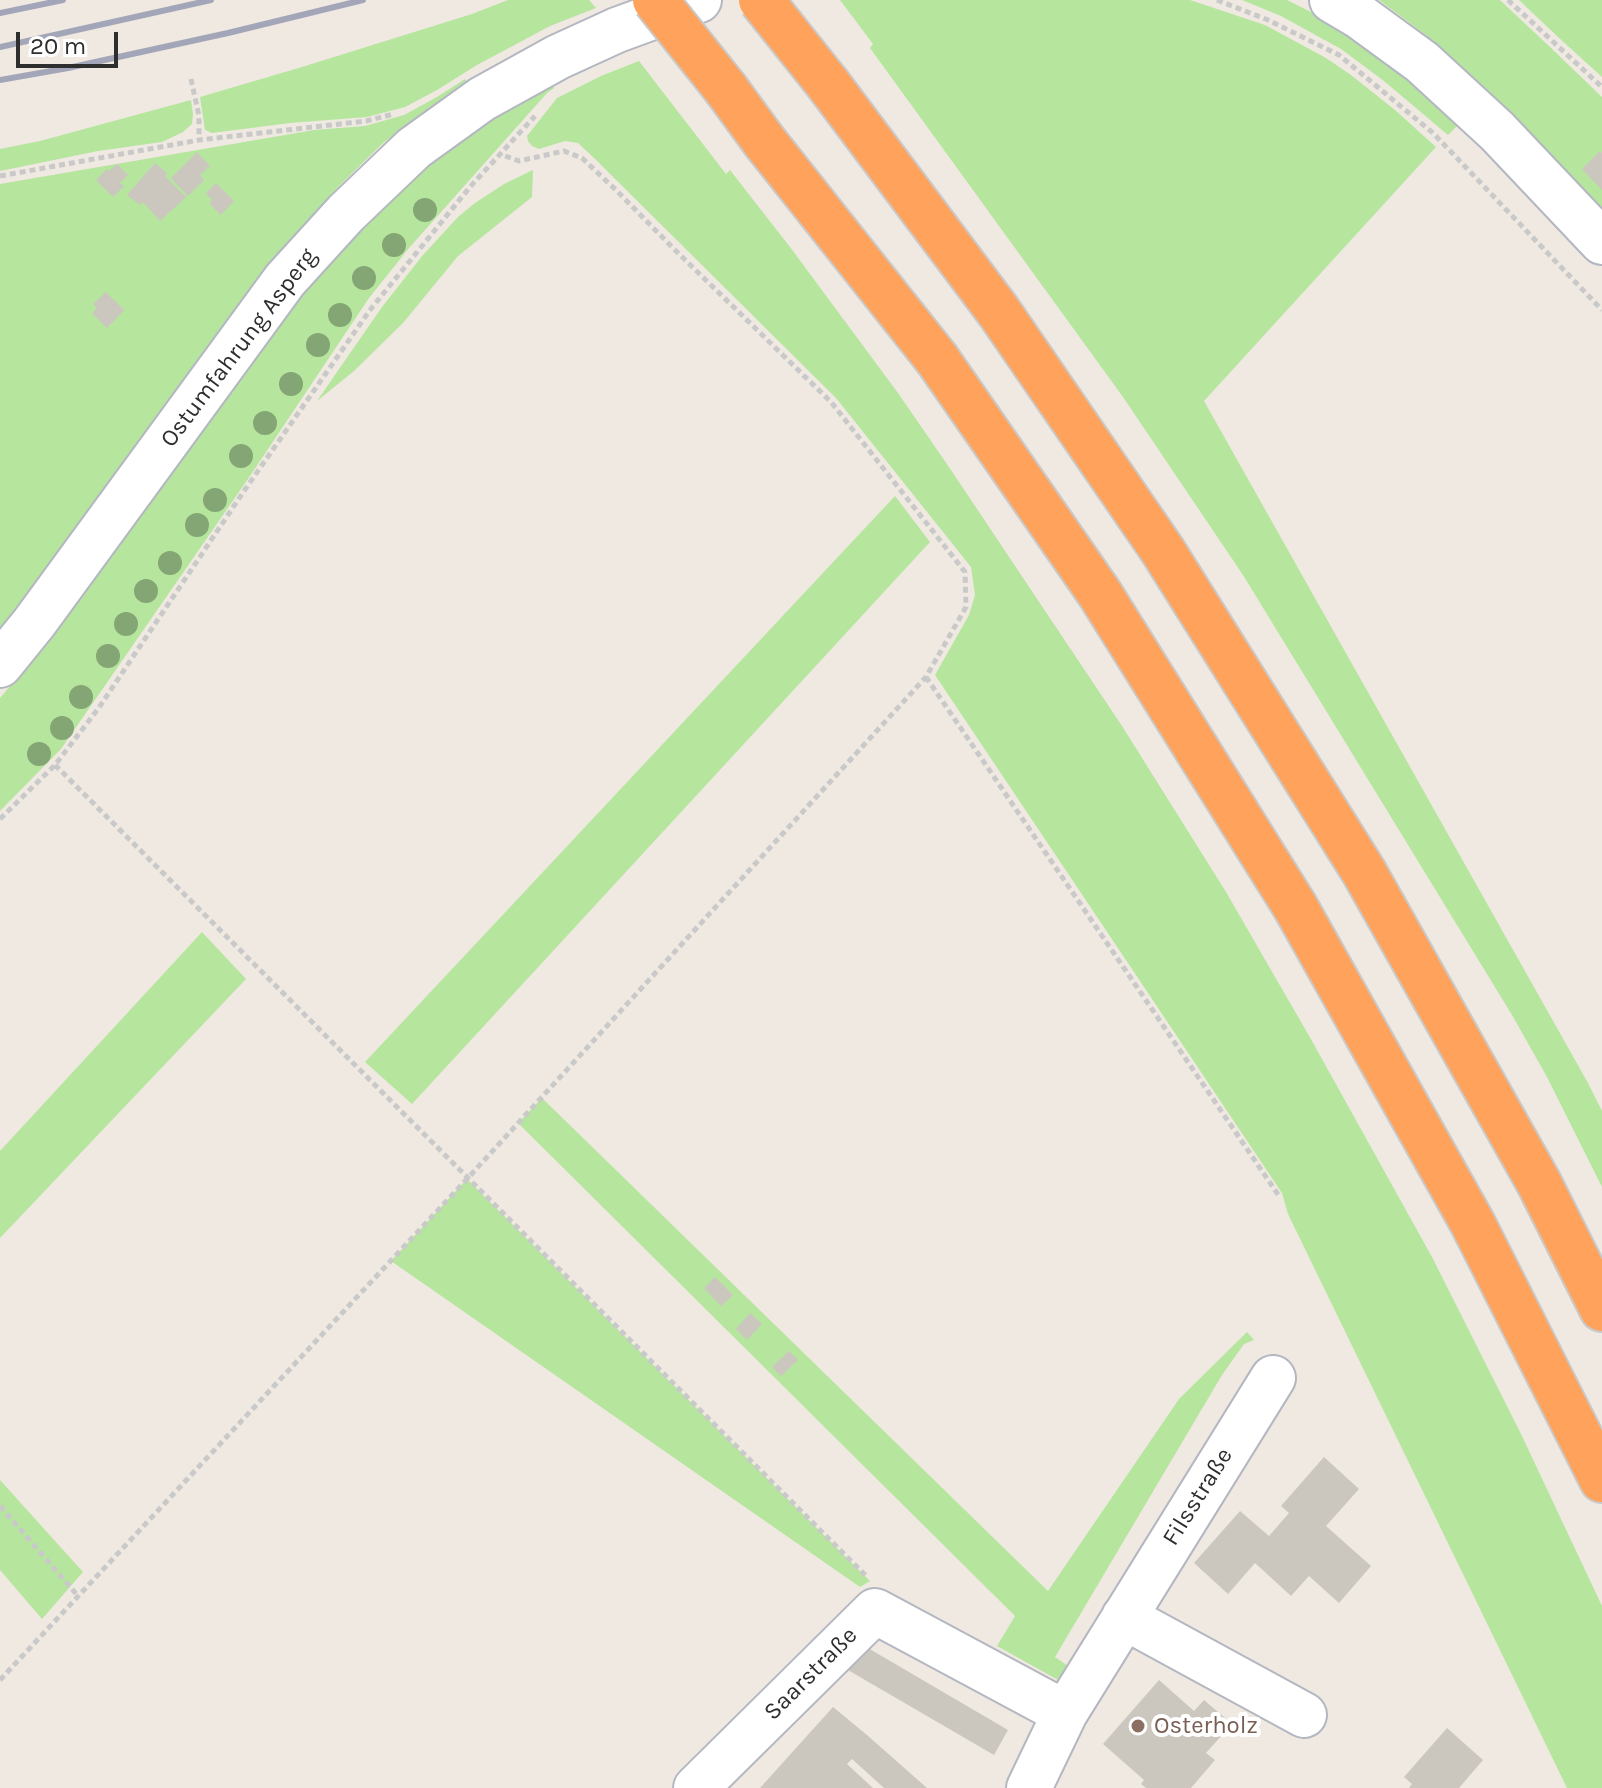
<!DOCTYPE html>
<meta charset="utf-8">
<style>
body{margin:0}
#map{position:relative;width:1602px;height:1788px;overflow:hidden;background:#efe9e1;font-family:Karla,sans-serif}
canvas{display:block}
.scale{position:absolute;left:16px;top:32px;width:102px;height:36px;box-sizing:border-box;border:4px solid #2e2e2e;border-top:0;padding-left:10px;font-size:24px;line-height:28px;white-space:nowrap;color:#2e2e2e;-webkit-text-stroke:6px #fff;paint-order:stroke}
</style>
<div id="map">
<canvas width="1602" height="1788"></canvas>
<div class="scale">20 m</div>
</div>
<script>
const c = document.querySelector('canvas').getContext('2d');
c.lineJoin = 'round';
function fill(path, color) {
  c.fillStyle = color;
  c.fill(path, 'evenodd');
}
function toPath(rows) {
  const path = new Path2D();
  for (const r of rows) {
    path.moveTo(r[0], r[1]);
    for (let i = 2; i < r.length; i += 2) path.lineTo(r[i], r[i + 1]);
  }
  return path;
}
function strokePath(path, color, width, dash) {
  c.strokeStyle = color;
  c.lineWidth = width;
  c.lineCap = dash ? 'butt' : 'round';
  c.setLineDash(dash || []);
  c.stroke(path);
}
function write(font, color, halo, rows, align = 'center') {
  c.font = font + ' Karla,sans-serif';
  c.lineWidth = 8;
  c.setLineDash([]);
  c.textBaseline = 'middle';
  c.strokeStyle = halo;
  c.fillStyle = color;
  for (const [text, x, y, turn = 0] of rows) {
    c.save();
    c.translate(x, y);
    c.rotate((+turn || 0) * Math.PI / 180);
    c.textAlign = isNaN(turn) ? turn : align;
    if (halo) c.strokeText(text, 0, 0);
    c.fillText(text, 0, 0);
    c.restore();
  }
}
const green = toPath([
 [508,0,589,0,596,8,550,26,477,65,437,90,405,107,367,117,290,123,212,133,205,130,200,97,302,67,472,14],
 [840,0,1190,0,1265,25,1326,58,1351,75,1395,110,1436,147,1204,401,1588,1083,1602,1111,1602,1187,1547,1077,1512,1015,1243,575,1123,397,870,48,873,44],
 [1242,0,1287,0,1309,11,1348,33,1390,62,1461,122,1448,135,1384,81,1341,49,1281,16],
 [1379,0,1500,0,1550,47,1602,97,1602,214,1497,104,1499,101,1426,35],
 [1519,0,1602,0,1602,77,1558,37],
 [639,61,726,174,730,170,790,247,898,393,953,473,1122,726,1226,892,1312,1041,1432,1257,1521,1434,1602,1606,1602,1788,1567,1788,1288,1214,1282,1193,935,675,969,615,975,595,971,567,836,398,592,156,578,143,565,141,539,149,532,146,528,141,527,136,557,98,601,76],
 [465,79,466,81,383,143,339,186,301,228,257,282,179,387,0,634,0,184,314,130,365,126,404,115,437,97],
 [552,84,554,88,547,93,409,248,369,298,250,476,61,749,0,811,0,698,46,643,297,299,351,237,401,187,462,138],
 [191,100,193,114,192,124,183,132,162,142,98,151,0,171,0,149,40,141],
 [533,170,532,197,458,256,403,323,354,371,317,401,382,307,423,255,458,217,475,203,504,184],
 [895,496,930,542,412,1104,365,1062],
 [202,932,246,979,0,1238,0,1151],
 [542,1098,1048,1591,1179,1399,1247,1332,1254,1340,1244,1344,1222,1375,1055,1657,1068,1666,1060,1681,997,1646,1015,1616,518,1123],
 [467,1179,870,1581,860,1587,391,1261],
 [0,1480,83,1572,42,1619,0,1570]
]);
const building = toPath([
 [1600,151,1602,153,1602,190,1582,169],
 [197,152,210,166,200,175,204,180,188,196,171,178],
 [155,163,167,173,165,176,186,197,160,221,143,202,140,205,127,195],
 [117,164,128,175,120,183,124,186,113,197,96,180,107,169,109,171],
 [216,183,234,201,221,215,209,203,212,200,206,193],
 [106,292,124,310,107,328,92,313,97,308,93,304],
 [715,1277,733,1295,721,1306,704,1288],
 [750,1313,762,1324,747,1340,736,1329],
 [789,1351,798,1360,781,1376,772,1367],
 [1324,1457,1359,1489,1326,1526,1371,1566,1339,1603,1309,1576,1291,1596,1255,1563,1228,1594,1194,1563,1240,1511,1269,1536,1289,1513,1281,1506],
 [856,1641,1008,1730,994,1755,841,1666],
 [1159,1680,1194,1711,1204,1700,1232,1724,1206,1753,1215,1760,1191,1788,1146,1788,1141,1784,1144,1780,1103,1744],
 [833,1707,867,1735,927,1788,884,1788,852,1759,847,1764,873,1788,760,1788],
 [1447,1728,1483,1760,1459,1788,1409,1788,1412,1784,1404,1777]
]);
const path = toPath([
 [1217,0,1268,20,1339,55,1433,133,1602,310],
 [1508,0,1602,87],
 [191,79,199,116,199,140],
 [0,176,199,140,366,121,394,114],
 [926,677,1279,1196],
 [55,765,866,1576],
 [0,819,55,765,98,709,244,491,370,310,470,187,535,116],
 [0,1506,78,1596],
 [0,1680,467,1179,926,677,966,607,965,572,831,402,675,250,616,190,582,158,564,151,519,161,500,154]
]);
const minor = toPath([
 [1332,0,1359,16,1422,62,1497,131,1602,242],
 [0,665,34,623,285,280,346,213,414,148,482,99,558,57,617,30,699,0],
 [1124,1617,1304,1715],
 [696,1788,875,1611,1065,1713],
 [1029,1788,1065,1713,1273,1378]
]);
const highway = toPath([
 [828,84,999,312,1163,551,1364,872,1539,1183,1602,1309],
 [726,89,764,141,937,359,1100,594,1296,908,1473,1224,1602,1480]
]);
const rail = toPath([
 [0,13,63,0],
 [0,47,211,0],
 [0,80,68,68,228,33,363,0]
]);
const highwayBridge = toPath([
 [655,0,726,89],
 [761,0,828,84]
]);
const trees = [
 [425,210],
 [394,245],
 [364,278],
 [340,315],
 [318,345],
 [291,384],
 [265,423],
 [241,456],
 [215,500],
 [197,525],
 [170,563],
 [146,591],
 [126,624],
 [108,656],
 [81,697],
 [62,728],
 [39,754]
];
const markers = [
 [1138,1726,8,"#8d6e63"]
];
const streetNames = [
 ["Ostumfahrung Asperg",239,348,-53],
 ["Filsstraße",1198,1497,-58],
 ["Saarstraße",811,1674,-45]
];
const educationNames = [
 ["Osterholz",1154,1726]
];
fill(green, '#b6e59e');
fill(building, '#cbc7bf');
strokePath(minor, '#b4b7c1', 48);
strokePath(highway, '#c9c9c9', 48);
strokePath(path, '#c9c9c9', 5, [6, 4]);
strokePath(minor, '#fff', 44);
strokePath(highway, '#ffa35c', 44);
strokePath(rail, '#a3a6b8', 6);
strokePath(highwayBridge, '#c9c9c9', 48, []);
strokePath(highwayBridge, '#ffa35c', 44);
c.fillStyle = '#84a574';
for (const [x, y] of trees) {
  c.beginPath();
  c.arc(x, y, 12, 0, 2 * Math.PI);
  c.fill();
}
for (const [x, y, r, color] of markers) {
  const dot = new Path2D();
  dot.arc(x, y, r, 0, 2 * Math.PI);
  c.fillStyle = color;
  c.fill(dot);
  strokePath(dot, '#fff', 3);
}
write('24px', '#2e2e2e', '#fff', streetNames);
write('24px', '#785e54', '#fff', educationNames, 'left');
</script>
